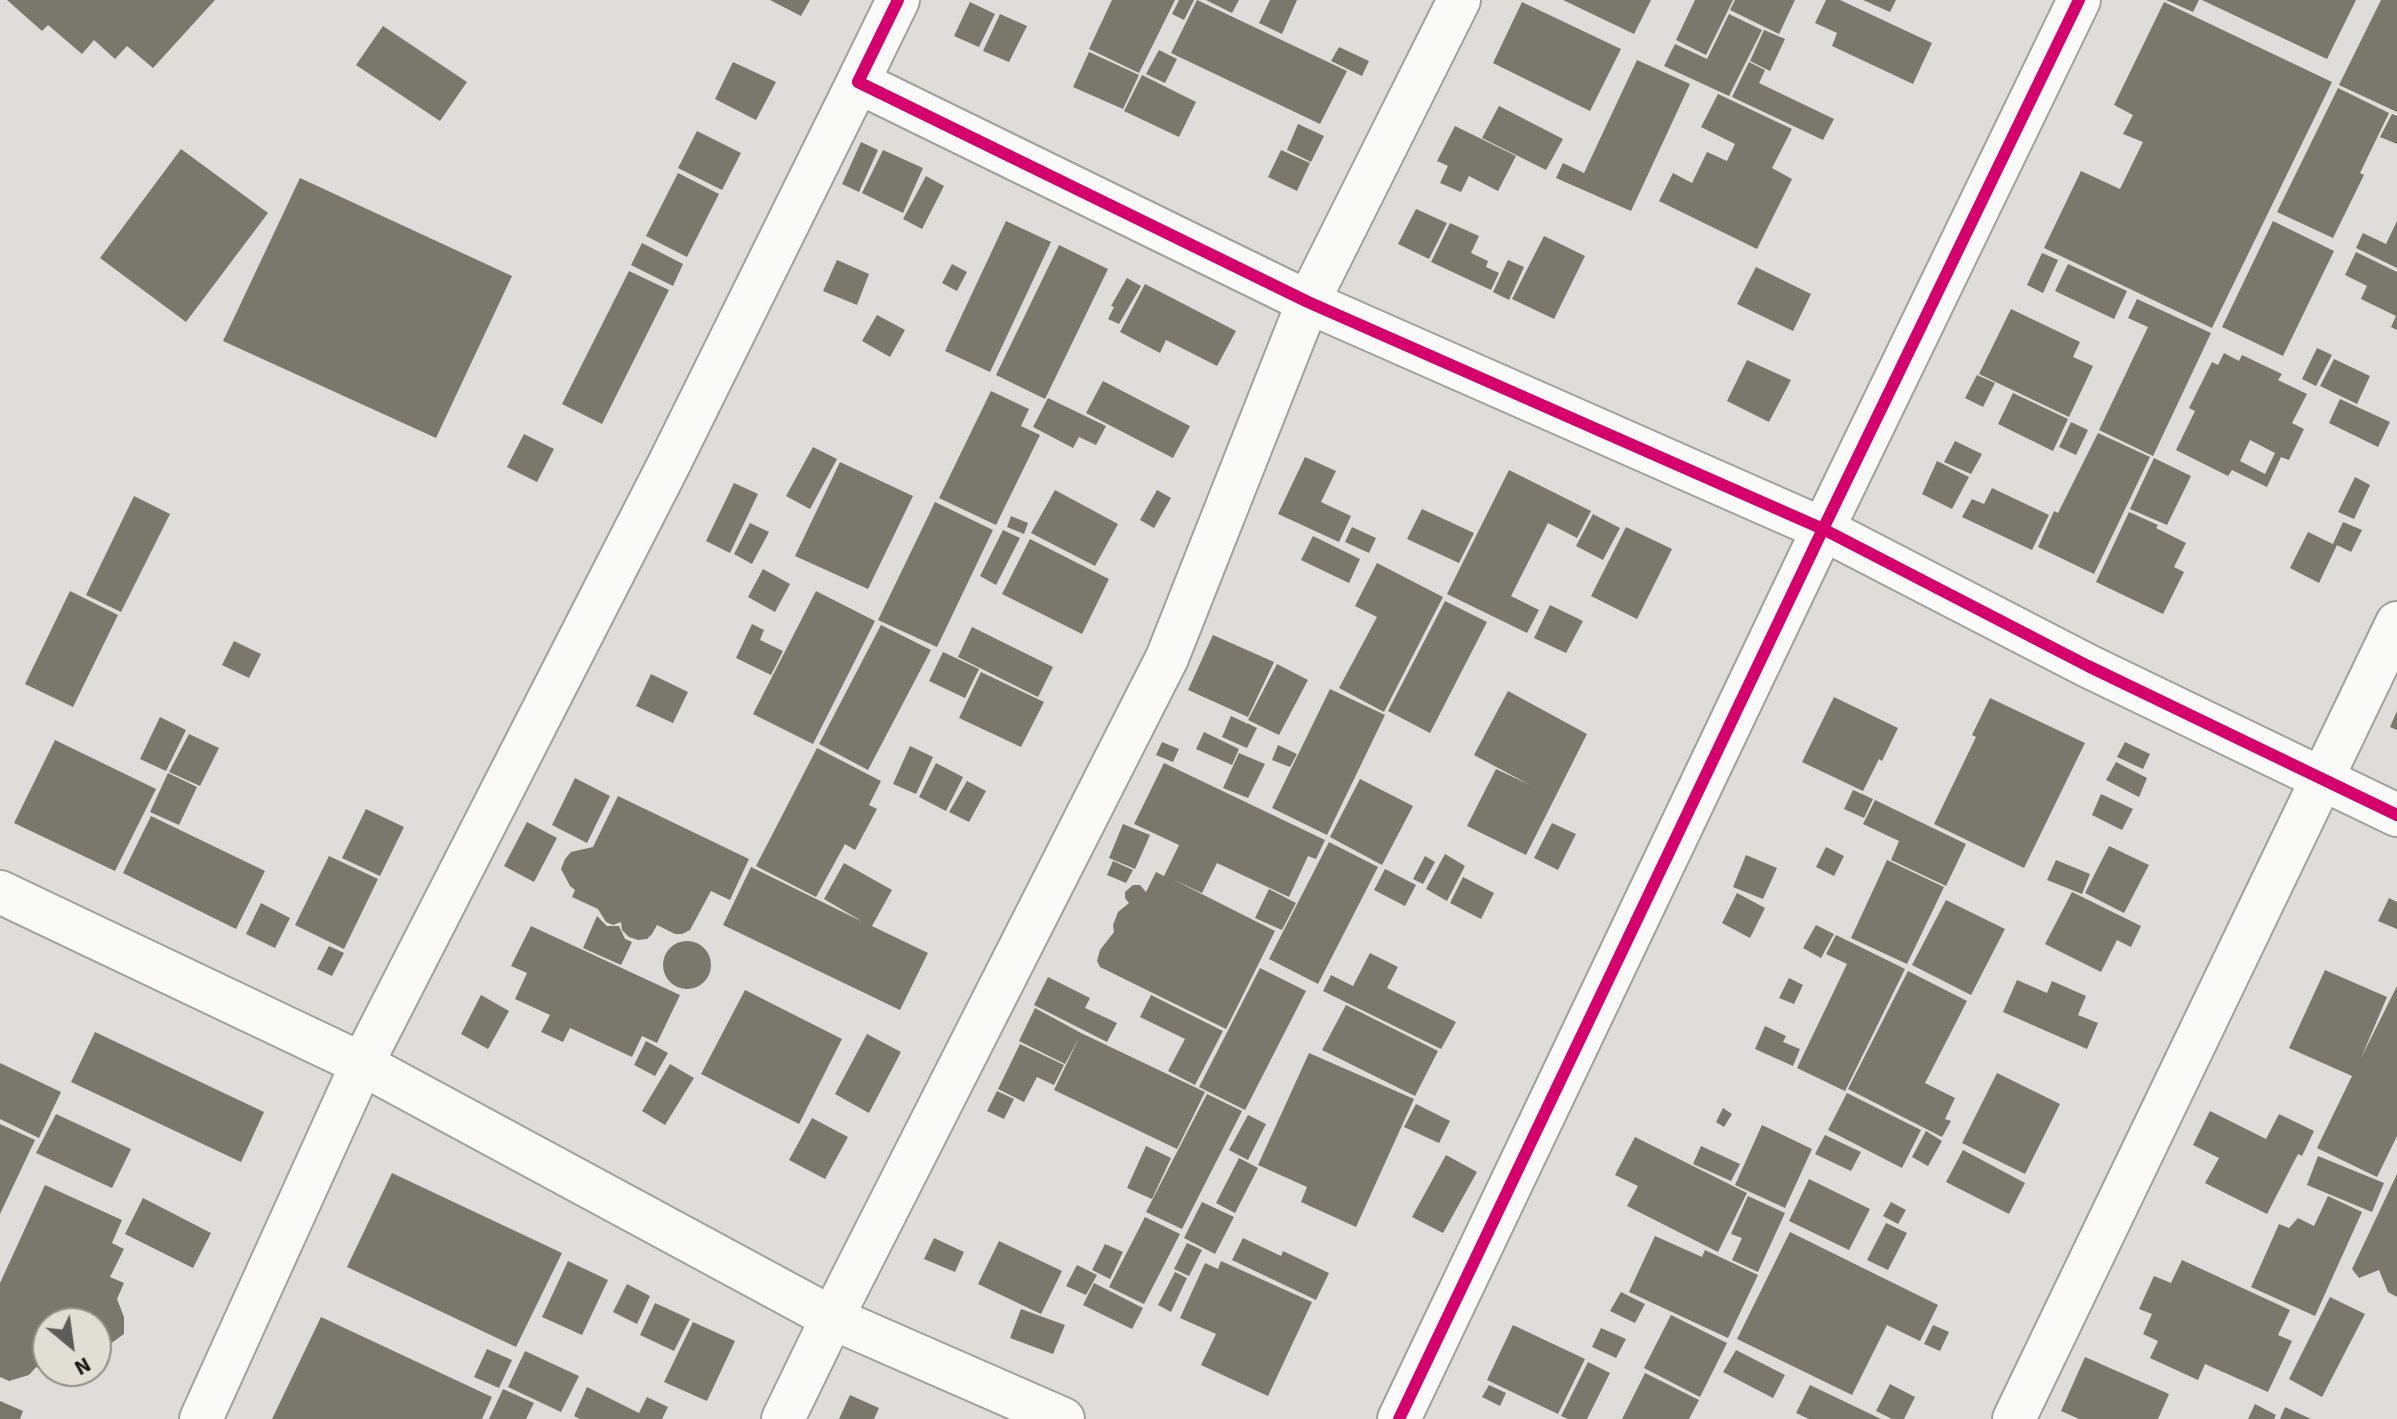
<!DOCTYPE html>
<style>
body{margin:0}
#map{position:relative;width:2397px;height:1419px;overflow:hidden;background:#deddd9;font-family:"Source Sans 3",sans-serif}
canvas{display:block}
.north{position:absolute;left:32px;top:1307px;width:80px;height:80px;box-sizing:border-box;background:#e1ded6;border:2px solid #918e88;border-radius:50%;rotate:151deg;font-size:22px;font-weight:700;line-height:32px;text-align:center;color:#181714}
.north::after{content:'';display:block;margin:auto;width:28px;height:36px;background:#5d5c59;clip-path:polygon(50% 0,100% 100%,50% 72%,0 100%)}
</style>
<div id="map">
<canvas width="2397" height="1419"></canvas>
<div class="north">N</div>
</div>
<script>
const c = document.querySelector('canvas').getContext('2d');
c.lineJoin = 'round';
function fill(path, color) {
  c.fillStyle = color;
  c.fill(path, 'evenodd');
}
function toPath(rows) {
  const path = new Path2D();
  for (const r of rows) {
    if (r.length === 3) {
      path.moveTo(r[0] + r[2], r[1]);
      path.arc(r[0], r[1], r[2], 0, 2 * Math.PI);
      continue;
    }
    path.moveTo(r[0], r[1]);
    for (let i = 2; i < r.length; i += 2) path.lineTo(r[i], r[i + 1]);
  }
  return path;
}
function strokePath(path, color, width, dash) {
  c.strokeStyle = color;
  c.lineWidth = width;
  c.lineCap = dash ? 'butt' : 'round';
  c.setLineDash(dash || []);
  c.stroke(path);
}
const building = toPath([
 [7,0,215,0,153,68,127,46,115,59,94,40,82,54,48,25,42,31],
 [770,0,810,0,801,16],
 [1112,0,1175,0,1139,73,1089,49],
 [1179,0,1194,0,1184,20,1172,14],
 [1197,0,1347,71,1320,124,1171,53],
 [1206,0,1239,0,1232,13],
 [1270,0,1297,0,1282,34,1259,23],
 [1563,0,1651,0,1634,34],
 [1695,0,1733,0,1706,55,1676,40],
 [1735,0,1795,0,1779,34,1730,10],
 [1826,0,1840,0,1932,43,1913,84,1832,46,1837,33,1815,23],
 [1863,0,1896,0,1890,12],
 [2166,0,2199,0,2193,12],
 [2202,0,2356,0,2327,59],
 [2381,0,2397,0,2397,112,2339,85],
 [970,2,995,14,979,47,954,36],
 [1522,2,1621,49,1590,111,1493,63],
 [2164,2,2332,82,2212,328,2044,248,2081,171,2120,189,2143,142,2123,134,2133,115,2114,105],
 [1000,14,1027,26,1009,62,983,51],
 [1729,14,1762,30,1729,96,1664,66,1675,44,1707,59],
 [383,26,467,82,440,121,356,65],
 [1764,30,1785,39,1770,71,1750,61],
 [1339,47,1369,61,1362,76,1331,61],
 [1159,50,1177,59,1165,83,1146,74],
 [1089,52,1139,75,1123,109,1073,87],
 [1637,60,1690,84,1631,211,1556,178,1563,163,1584,173],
 [733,62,776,82,756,120,715,99],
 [1749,62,1765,70,1759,83,1834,119,1823,140,1732,97],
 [1142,75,1196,102,1179,137,1124,111],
 [2338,88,2389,113,2360,173,2364,175,2333,238,2277,212],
 [1718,94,1792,129,1772,168,1792,179,1757,249,1659,201,1673,173,1692,183,1707,152,1727,161,1735,144,1701,127],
 [1499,106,1563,139,1546,170,1482,138],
 [2392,114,2397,116,2397,144,2380,137],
 [1298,124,1324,136,1311,162,1287,150],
 [1455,126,1516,156,1498,191,1469,176,1461,192,1440,183,1448,166,1437,161],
 [697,131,741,153,722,190,678,168],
 [861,142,878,150,859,192,842,184],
 [181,149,268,213,186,322,100,258],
 [883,150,923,168,903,213,862,193],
 [1281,150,1310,163,1297,191,1268,177],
 [678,173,719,194,687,257,646,236],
 [926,176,944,186,922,229,903,219],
 [300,178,512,276,436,438,223,341],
 [1416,209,1447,223,1429,259,1398,244],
 [1006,221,1051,242,990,372,945,351],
 [2273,221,2334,251,2283,356,2222,327],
 [2397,221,2397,268,2356,248,2363,233,2386,244],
 [1450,223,1479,236,1471,253,1488,261,1486,267,1499,273,1491,290,1431,262],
 [1544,236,1585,256,1554,319,1512,299],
 [642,243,683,264,673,286,631,265],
 [1059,245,1108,269,1045,399,996,375],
 [2356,252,2397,272,2397,330,2391,327,2396,316,2361,299,2367,286,2345,275],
 [2042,253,2058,260,2043,293,2027,285],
 [837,260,869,274,857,305,823,291],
 [1508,260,1524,267,1509,300,1493,292],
 [952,264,967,272,957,291,942,283],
 [2068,264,2127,291,2114,319,2055,291],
 [1756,267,1811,294,1793,331,1737,304],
 [629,271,669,290,602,424,562,404],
 [1127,278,1141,286,1119,324,1108,319,1114,307,1111,306],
 [1145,284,1236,331,1217,366,1166,340,1160,353,1120,332],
 [2137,299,2211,333,2153,456,2099,430,2148,327,2128,318],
 [2011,309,2080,342,2073,357,2093,366,2069,417,1979,374],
 [877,315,905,330,890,357,862,341],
 [2317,348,2332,355,2316,386,2302,379],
 [2224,353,2239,361,2242,355,2282,374,2278,380,2307,394,2292,423,2304,429,2289,460,2281,457,2267,487,2232,470,2228,476,2176,450,2195,411,2189,408,2212,362,2218,365],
 [2250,440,2275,453,2265,474,2240,461],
 [2334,359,2370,376,2357,404,2320,386],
 [1747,360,1791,380,1769,422,1727,401],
 [1977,375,1995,383,1983,407,1965,398],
 [1103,381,1190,426,1173,458,1086,413],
 [991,391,1029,409,1021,426,1040,435,996,525,939,498],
 [2013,393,2068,419,2053,451,1998,424],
 [1048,398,1106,426,1096,445,1079,437,1073,448,1033,427],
 [2340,399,2390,422,2378,447,2329,423],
 [2071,422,2088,430,2076,455,2059,447],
 [2098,433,2150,457,2094,574,2038,547,2054,511,2058,513],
 [524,434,554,449,537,482,507,467],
 [1955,441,1982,454,1971,474,1944,462],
 [813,447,837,459,810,509,786,496],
 [1305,457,1336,471,1321,502,1351,516,1339,542,1278,514],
 [2154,458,2191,476,2167,525,2130,509],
 [1937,461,1969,477,1952,509,1922,494],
 [840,462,913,496,868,589,795,556],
 [1509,470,1591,511,1577,538,1548,523,1511,596,1539,610,1527,633,1447,594],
 [2355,477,2370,485,2354,519,2338,512],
 [734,483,758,494,730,553,706,541],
 [1992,488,2049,515,2032,550,1962,517,1972,499,1984,504],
 [1055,490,1118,524,1095,566,1031,533],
 [1157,490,1171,498,1154,528,1140,520],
 [134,496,170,514,121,612,86,595],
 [935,502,993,530,937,647,878,620],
 [1422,509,1474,533,1459,563,1407,539],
 [2129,512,2158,525,2156,528,2186,543,2174,567,2184,572,2163,614,2096,582],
 [1593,514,1620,528,1603,560,1576,546],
 [1011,516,1028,523,1024,534,1007,527],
 [2343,522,2362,530,2351,552,2337,545,2319,583,2290,568,2308,532,2333,544],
 [750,523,769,532,752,564,734,554],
 [1352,527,1376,538,1369,553,1345,542],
 [1626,527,1672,549,1637,619,1591,596],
 [1003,530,1020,538,996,585,980,576],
 [1313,536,1360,559,1349,583,1301,560],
 [1030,539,1109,579,1082,634,1002,594],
 [1377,563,1443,597,1384,712,1339,688,1377,617,1355,606],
 [763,569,790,584,775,612,748,597],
 [70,591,118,615,73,707,25,684],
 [816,591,875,621,813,744,753,714],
 [1445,601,1487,622,1430,733,1388,711],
 [1550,605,1583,621,1566,653,1534,638],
 [752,624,764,630,760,640,783,651,771,675,736,658],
 [881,625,931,650,868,770,819,744],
 [972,627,1053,667,1038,697,958,657],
 [1213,635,1274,662,1248,717,1188,690],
 [234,641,261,654,249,678,222,665],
 [943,652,979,669,965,698,929,681],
 [1277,664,1308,680,1279,735,1248,720],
 [981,672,1044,702,1021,747,959,718],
 [651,674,688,692,673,723,636,706],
 [1330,689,1385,715,1327,835,1272,808],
 [1508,691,1587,734,1526,855,1467,826,1496,769,1530,785,1474,755],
 [1834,697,1898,728,1882,761,1879,759,1863,791,1802,762],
 [1990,698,2085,743,2024,868,1934,824,1976,737,1972,735],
 [2397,711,2397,730,2390,727],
 [1231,716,1246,723,1246,725,1247,723,1257,728,1247,748,1222,737],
 [160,717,186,730,166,771,140,759],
 [1204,732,1239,749,1232,765,1196,749],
 [189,734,219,748,200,786,169,772],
 [55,740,156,789,115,871,14,823],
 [1162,742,1179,749,1173,762,1156,755],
 [2125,742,2150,754,2143,769,2117,757],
 [1278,745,1297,754,1290,767,1272,760],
 [910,746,933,757,916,794,893,784],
 [817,748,881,781,869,805,877,809,855,850,845,844,816,897,756,866],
 [1239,753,1265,764,1248,798,1223,788],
 [2116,762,2147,778,2139,797,2106,780],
 [936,763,963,777,946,811,919,797],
 [1164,763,1325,840,1316,859,1308,856,1289,897,1217,863,1202,893,1172,879,1275,931,1226,1029,1100,967,1097,961,1100,950,1114,932,1113,925,1118,912,1129,903,1125,898,1125,892,1133,885,1140,885,1146,892,1156,872,1164,876,1179,845,1134,824],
 [168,773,197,787,179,825,150,812],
 [575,778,610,796,587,843,552,825],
 [1360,779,1413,806,1382,865,1330,837],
 [967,781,986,791,969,822,949,812],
 [1853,790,1873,799,1864,818,1844,809],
 [2101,794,2133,809,2122,830,2092,815],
 [618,796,749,859,730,900,711,891,690,930,682,934,675,934,657,925,652,934,647,939,638,940,629,937,622,930,621,922,613,925,606,922,598,909,572,897,575,890,570,886,561,869,565,859,571,852,593,847],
 [1875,800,1966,844,1946,886,1891,860,1899,841,1863,824],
 [366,809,404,827,380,876,342,858],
 [151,816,265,871,236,929,123,873],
 [527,822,557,838,534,882,504,866],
 [1552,823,1576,834,1558,870,1534,858],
 [1123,824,1150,835,1135,869,1109,858],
 [1329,842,1378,867,1318,984,1269,959],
 [2109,846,2149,865,2124,913,2085,893],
 [1826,847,1844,856,1834,876,1816,867],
 [1445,854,1465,866,1447,901,1426,889],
 [1746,855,1777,868,1763,899,1733,887],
 [329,856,378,879,344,949,295,925],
 [1425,856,1435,862,1423,884,1413,879],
 [1887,860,1944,887,1907,964,1851,938],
 [2056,860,2090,874,2082,894,2047,880],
 [1113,861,1133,870,1126,883,1107,875],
 [844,863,892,890,872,926,928,953,900,1010,723,925,751,867,863,922,824,899],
 [1385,869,1416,885,1405,906,1374,890],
 [1463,877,1494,893,1481,919,1450,903],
 [1269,889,1296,903,1282,930,1255,918],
 [2072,892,2141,926,2131,947,2117,940,2101,972,2045,944],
 [1737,893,1765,908,1750,938,1722,923],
 [2389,898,2397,902,2397,929,2378,921],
 [1946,900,2005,929,1971,995,1912,965],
 [261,903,290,918,275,948,246,934],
 [597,916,607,926,619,926,625,939,632,942,621,965,583,948],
 [1816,925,1834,934,1821,958,1803,948],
 [531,926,680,995,657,1043,642,1036,632,1057,570,1028,563,1042,541,1032,550,1015,515,999,527,973,511,966],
 [1836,935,1905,969,1845,1091,1797,1068,1847,964,1826,954],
 [687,965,24],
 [329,946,344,953,332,976,317,969],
 [1370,953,1398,967,1387,988,1456,1022,1441,1049,1323,991,1331,975,1353,986],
 [1260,968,1306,991,1245,1110,1199,1087],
 [2325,970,2387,997,2361,1058,2397,986,2397,1136,2377,1177,2317,1148,2352,1076,2289,1048],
 [1908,971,1967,1001,1925,1083,1955,1098,1945,1119,1951,1121,1942,1137,1848,1089],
 [1048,977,1090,998,1085,1008,1117,1023,1107,1042,1034,1005],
 [1789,978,1803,985,1794,1004,1779,998],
 [2017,980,2047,993,2052,981,2086,996,2078,1015,2098,1023,2087,1049,2003,1012],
 [745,990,842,1039,799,1124,701,1074],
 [481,995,509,1011,488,1049,461,1034],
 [1151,995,1223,1031,1195,1085,1168,1071,1185,1039,1140,1017],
 [1346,1005,1438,1051,1415,1096,1322,1050],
 [1035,1008,1081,1033,1205,1092,1177,1149,1054,1090,1079,1038,1065,1064,1019,1041],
 [1765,1026,1786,1036,1783,1042,1800,1049,1793,1066,1755,1049],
 [95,1032,264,1112,241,1162,71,1082],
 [867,1034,901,1052,869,1113,835,1094],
 [646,1041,668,1053,655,1076,634,1065],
 [1020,1044,1064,1065,1054,1085,1037,1077,1024,1102,998,1089],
 [1309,1053,1414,1099,1356,1227,1301,1202,1307,1187,1258,1165],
 [0,1063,61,1092,39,1138,0,1119],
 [670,1064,694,1078,665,1125,642,1111],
 [1997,1073,2060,1104,2025,1174,1962,1143],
 [997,1091,1014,1099,1004,1119,987,1111],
 [1847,1093,1921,1130,1902,1168,1828,1130],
 [1207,1094,1242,1111,1182,1229,1146,1212],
 [1416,1104,1450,1121,1439,1143,1404,1127],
 [1723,1108,1732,1114,1724,1127,1716,1122],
 [2210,1111,2266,1139,2279,1114,2314,1131,2302,1156,2298,1154,2267,1214,2205,1183,2219,1158,2193,1145],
 [56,1114,131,1149,112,1188,36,1153],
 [1248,1115,1266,1124,1248,1160,1229,1150],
 [812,1118,848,1137,825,1179,789,1160],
 [0,1124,35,1140,0,1214],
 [1762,1125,1812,1149,1785,1208,1735,1185],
 [1926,1131,1942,1141,1928,1166,1912,1157],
 [1825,1135,1861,1152,1851,1171,1815,1154],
 [1635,1137,1747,1193,1718,1252,1627,1206,1638,1186,1615,1175],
 [1146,1146,1171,1158,1152,1199,1127,1188],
 [1701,1146,1740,1164,1731,1181,1693,1164],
 [1963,1150,2025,1183,2009,1214,1946,1182],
 [1446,1155,1477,1172,1443,1233,1412,1217],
 [2318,1156,2384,1183,2372,1212,2307,1185],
 [1239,1158,1258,1168,1235,1213,1216,1203],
 [392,1173,562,1253,516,1347,347,1267],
 [2397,1174,2397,1297,2388,1292,2379,1270,2359,1278,2352,1269],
 [1809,1179,1870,1209,1849,1250,1789,1221],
 [45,1185,122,1220,112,1243,124,1249,110,1277,124,1283,117,1299,124,1317,124,1334,110,1344,99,1344,96,1348,96,1323,48,1323,48,1371,66,1371,61,1380,36,1367,29,1375,9,1381,0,1377,0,1283],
 [1748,1196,1785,1213,1758,1272,1732,1260,1742,1238,1731,1234],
 [2328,1196,2362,1212,2315,1316,2251,1287,2279,1224,2289,1228,2298,1218,2314,1226],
 [143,1198,211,1233,193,1268,125,1234],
 [1202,1202,1234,1217,1215,1254,1184,1238],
 [1891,1202,1906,1210,1898,1224,1883,1216],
 [1145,1217,1180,1234,1144,1304,1109,1287],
 [1886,1223,1907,1233,1888,1270,1867,1260],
 [1790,1232,1938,1305,1920,1341,1887,1325,1852,1395,1737,1339],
 [1655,1236,1702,1257,1705,1250,1758,1275,1728,1338,1629,1292],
 [934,1238,964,1252,955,1272,924,1259],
 [1243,1238,1281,1256,1283,1251,1329,1273,1316,1300,1232,1260],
 [999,1241,1062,1271,1041,1314,978,1284],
 [1187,1243,1202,1250,1189,1276,1174,1269],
 [1105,1244,1123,1252,1110,1279,1092,1270],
 [2182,1260,2290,1310,2278,1335,2292,1341,2268,1392,2205,1364,2198,1380,2150,1358,2158,1341,2143,1334,2152,1314,2139,1309,2154,1276,2171,1283],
 [568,1261,608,1280,582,1335,542,1317],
 [1221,1261,1312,1302,1268,1396,1201,1365,1216,1334,1180,1318,1205,1263,1218,1269],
 [1077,1265,1097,1275,1086,1295,1066,1286],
 [1175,1272,1187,1278,1171,1312,1158,1305],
 [1094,1283,1143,1308,1132,1329,1083,1305],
 [627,1284,650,1296,637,1324,613,1312],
 [1621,1292,1645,1304,1635,1323,1610,1311],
 [2330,1297,2365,1314,2322,1397,2289,1379],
 [655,1303,690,1319,674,1351,640,1335],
 [1021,1309,1065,1325,1053,1354,1010,1338],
 [1671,1315,1727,1343,1700,1397,1644,1368],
 [321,1317,492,1397,482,1419,272,1419],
 [693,1322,735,1341,707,1401,664,1382],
 [1513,1325,1585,1359,1558,1414,1487,1380],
 [1933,1325,1949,1332,1940,1351,1924,1344],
 [1601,1328,1626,1339,1616,1358,1592,1347],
 [487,1349,512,1360,499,1388,474,1377],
 [1736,1350,1785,1375,1773,1398,1723,1372],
 [525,1351,579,1376,561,1412,508,1387],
 [2085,1357,2169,1394,2158,1419,2079,1419,2061,1411],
 [1588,1362,1610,1373,1587,1419,1568,1419,1561,1416],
 [1645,1373,1699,1400,1689,1419,1622,1419],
 [1890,1384,1915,1397,1904,1419,1892,1419,1876,1411],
 [1489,1385,1506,1393,1500,1406,1482,1397],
 [1810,1385,1881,1419,1809,1419,1796,1413],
 [587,1387,639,1413,647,1397,668,1407,662,1419,580,1419,574,1416],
 [503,1389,534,1403,526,1419,489,1419],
 [850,1395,879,1408,874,1419,839,1419],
 [0,1401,23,1411,20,1419,0,1419],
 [2255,1404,2276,1415,2274,1419,2248,1419],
 [2285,1407,2311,1419,2280,1419]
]);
const street = toPath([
 [898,0,858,82,1308,302,1823,529,2088,666,2397,815],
 [0,892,362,1064,832,1318,1063,1419],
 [201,1419,362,1064,668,466,858,82],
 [783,1419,832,1318,1167,658,1308,302,1459,0],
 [1399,1419,1823,529,2079,0],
 [2014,1419,2397,623]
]);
const cycleway = toPath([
 [898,0,858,82,1308,302,1823,529,2088,666,2397,815],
 [1399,1419,1823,529,2079,0]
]);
fill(building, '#7a776d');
strokePath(street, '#a2a09d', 46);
strokePath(street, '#fafaf9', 42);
strokePath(cycleway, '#d6006c', 12);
</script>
